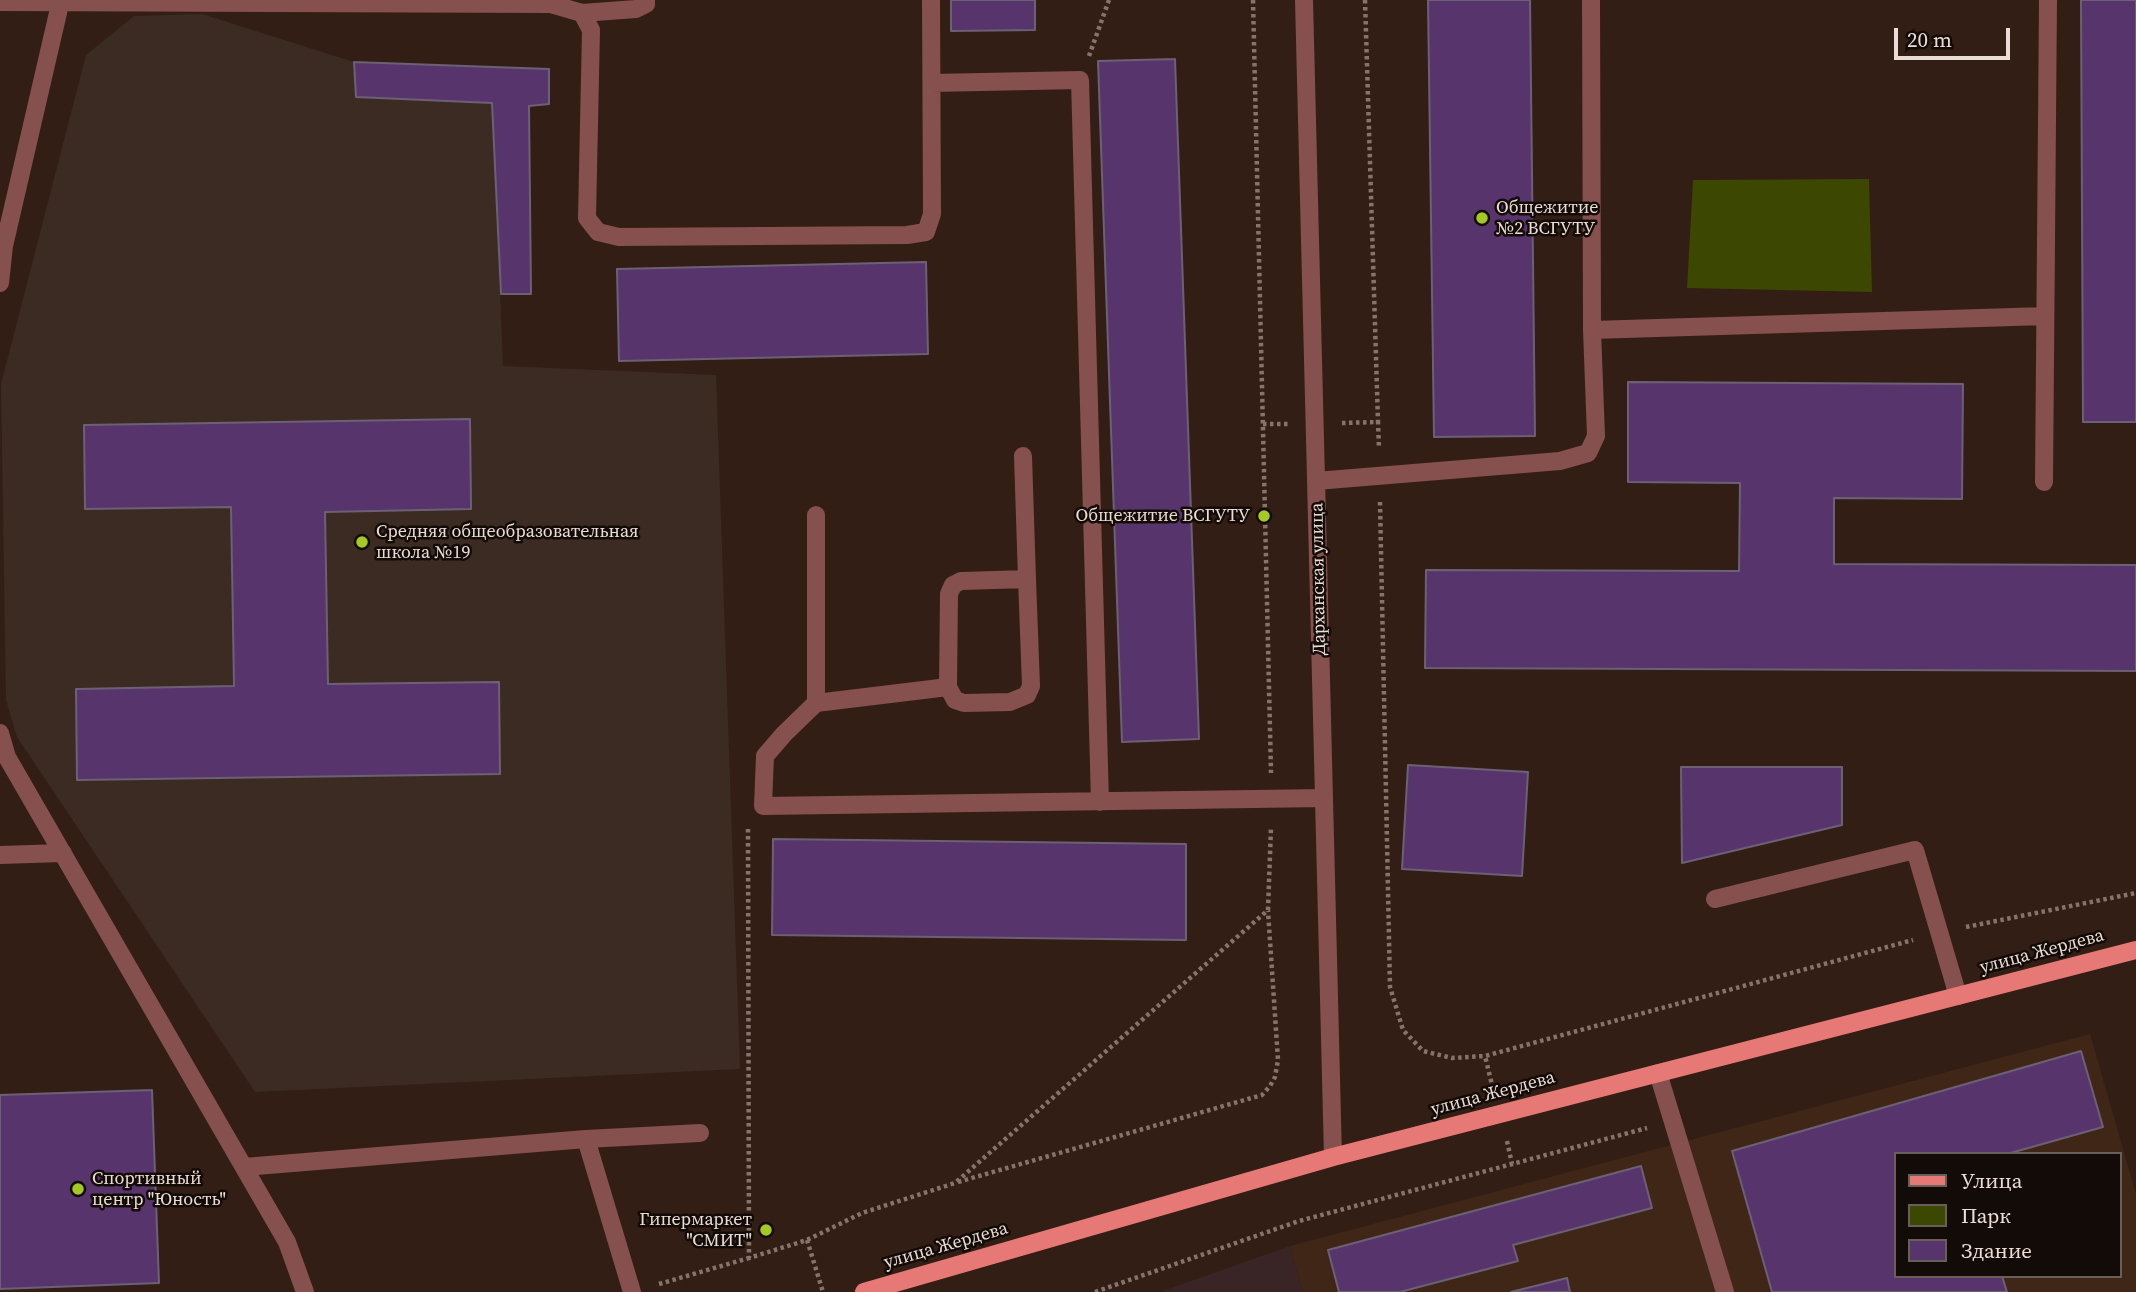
<!DOCTYPE html>
<meta charset="utf-8">
<style>
body{margin:0}
#map{position:relative;width:2136px;height:1292px;overflow:hidden;background:#321e14;font-family:"Source Serif 4",serif}
canvas{display:block}
.legend{position:absolute;left:1894px;top:1152px;width:228px;height:126px;box-sizing:border-box;background:#130b07;border:2px solid #695f5a;margin:0;padding:9px 12px;list-style:none;font-size:21px;color:#eaddd6}
.legend li{display:flex;align-items:center;gap:14px;height:35px}
.legend b{width:35px;border:2px solid #695f5a}
.scale{position:absolute;left:1894px;top:28px;width:116px;height:32px;box-sizing:border-box;border:4px solid #eaddd6;border-top:0;padding-left:9px;font-size:21px;line-height:24px;white-space:nowrap;color:#eaddd6;-webkit-text-stroke:5px #130b07;paint-order:stroke}
</style>
<div id="map">
<canvas width="2136" height="1292"></canvas>
<ul class="legend">
<li><b style="height:9px;background:#e67976"></b>Улица</li>
<li><b style="height:19px;background:#3c4701"></b>Парк</li>
<li><b style="height:19px;background:#58346d"></b>Здание</li>
</ul>
<div class="scale">20 m</div>
</div>
<script>
const c = document.querySelector('canvas').getContext('2d');
c.lineJoin = 'round';
function fill(path, color) {
  c.fillStyle = color;
  c.fill(path, 'evenodd');
}
function toPath(rows) {
  const path = new Path2D();
  for (const r of rows) {
    path.moveTo(r[0], r[1]);
    for (let i = 2; i < r.length; i += 2) path.lineTo(r[i], r[i + 1]);
  }
  return path;
}
function strokePath(path, color, width, dash) {
  c.strokeStyle = color;
  c.lineWidth = width;
  c.lineCap = dash ? 'butt' : 'round';
  c.setLineDash(dash || []);
  c.stroke(path);
}
function write(font, color, halo, rows, align = 'center') {
  c.font = font + ' "Source Serif 4",serif';
  c.lineWidth = 5;
  c.setLineDash([]);
  c.textBaseline = 'middle';
  c.strokeStyle = halo;
  c.fillStyle = color;
  for (const [text, x, y, turn = 0] of rows) {
    c.save();
    c.translate(x, y);
    c.rotate((+turn || 0) * Math.PI / 180);
    c.textAlign = isNaN(turn) ? turn : align;
    if (halo) c.strokeText(text, 0, 0);
    c.fillText(text, 0, 0);
    c.restore();
  }
}
const commercial = toPath([
 [1290,1246,1303,1292,1160,1292]
]);
const built = toPath([
 [2090,1034,2136,1194,2136,1292,1303,1292,1290,1246],
 [1896,1154,2120,1154,2120,1276,1896,1276]
]);
const education = toPath([
 [202,14,354,62,356,97,492,103,503,366,716,375,740,1069,255,1092,17,737,6,700,1,384,86,55,134,16]
]);
const green = toPath([
 [1869,179,1872,292,1687,288,1693,180]
]);
const building = toPath([
 [951,0,1035,0,1035,30,951,31,951,0],
 [1428,0,1530,0,1535,436,1434,437,1428,0],
 [2081,0,2136,0,2136,422,2083,422,2081,0],
 [1175,59,1199,739,1122,742,1098,61,1175,59],
 [354,62,549,69,549,104,529,106,531,294,501,294,492,103,356,97,354,62],
 [926,262,928,354,619,361,617,269,926,262],
 [1628,382,1963,384,1962,499,1834,498,1834,564,2136,565,2136,671,1425,668,1426,570,1739,571,1740,483,1628,482,1628,382],
 [470,419,471,509,325,512,328,684,499,682,500,774,77,780,76,689,234,686,231,507,85,509,84,425,470,419],
 [1408,765,1528,772,1522,876,1402,869,1408,765],
 [1681,767,1842,767,1842,825,1682,863,1681,767],
 [773,839,1186,844,1186,940,772,935,773,839],
 [2081,1051,2103,1127,2007,1154,1896,1154,1896,1276,2002,1276,2007,1292,1772,1292,1732,1151,2081,1051],
 [152,1090,159,1283,0,1289,0,1095,152,1090],
 [1641,1166,1652,1208,1513,1245,1518,1261,1400,1292,1339,1292,1328,1250,1641,1166],
 [1567,1278,1570,1292,1511,1292,1567,1278]
]);
const path = toPath([
 [1253,0,1271,773],
 [1365,0,1378,422],
 [1089,56,1109,0],
 [1342,423,1378,422,1379,448],
 [1263,424,1288,424],
 [1380,502,1390,987,1403,1030,1423,1051,1452,1058,1485,1056],
 [748,829,749,1258,807,1240,862,1213,955,1183,1268,910,1271,827],
 [1966,927,2136,893],
 [1493,1089,1485,1056,1913,940],
 [1507,1141,1512,1164],
 [958,1182,1262,1095,1270,1086,1275,1077,1278,1060,1268,911],
 [807,1240,823,1292],
 [659,1284,749,1258],
 [1095,1292,1299,1221,1647,1128]
]);
const minor = toPath([
 [1304,0,1333,1157],
 [0,2,551,4,582,13,591,30,587,218,598,232,619,237,907,235,926,232,932,214,931,0],
 [582,13,636,9,646,4,646,0],
 [932,83,1080,80,1100,802],
 [0,240,4,246,0,283],
 [0,246,4,246,61,0],
 [1592,330,2045,316],
 [1023,456,1027,579],
 [1316,481,1560,461,1588,453,1596,436,1592,330,1591,0],
 [2044,482,2048,0],
 [816,515,816,703,784,734,765,756,763,806,1324,798],
 [816,703,948,687,949,594,953,585,961,581,1027,579,1031,686,1027,695,1010,702,964,703,955,700,948,687],
 [0,733,7,757,287,1242,305,1292],
 [0,855,63,853],
 [1715,899,1915,850,1958,996],
 [1658,1073,1725,1292],
 [586,1139,700,1133],
 [244,1167,586,1139,632,1292]
]);
const major = toPath([
 [864,1292,1333,1157,2136,950]
]);
const markers = [
 [1482,218,7,"#a4c825"],
 [1264,516,7,"#a4c825"],
 [362,542,7,"#a4c825"],
 [78,1189,7,"#a4c825"],
 [766,1230,7,"#a4c825"]
];
const poiNames = [
 ["Общежитие",1496,208],
 ["№2 ВСГУТУ",1496,229],
 ["Общежитие ВСГУТУ",1250,516,"right"],
 ["Средняя общеобразовательная",376,532],
 ["школа №19",376,553],
 ["Спортивный",92,1179],
 ["центр \"Юность\"",92,1200],
 ["Гипермаркет",752,1220,"right"],
 ["\"СМИТ\"",752,1241,"right"]
];
const streetNames = [
 ["Дарханская улица",1319,579,-91],
 ["улица Жердева",2042,952,-15],
 ["улица Жердева",1493,1094,-15],
 ["улица Жердева",946,1246,-16]
];
fill(commercial, '#392525');
fill(built, '#402617');
fill(education, '#3c2b22');
fill(green, '#3c4701');
fill(building, '#58346d');
strokePath(building, '#6c6075', 2);
strokePath(path, '#85746b', 4.5, [3.5, 3.5]);
strokePath(minor, '#85504e', 18);
strokePath(major, '#e67976', 18);
for (const [x, y, r, color] of markers) {
  const dot = new Path2D();
  dot.arc(x, y, r, 0, 2 * Math.PI);
  c.fillStyle = color;
  c.fill(dot);
  strokePath(dot, '#130b07', 2.5);
}
write('18px', '#eaddd6', '#130b07', poiNames, 'left');
write('18px', '#eaddd6', '#130b07', streetNames);
</script>
